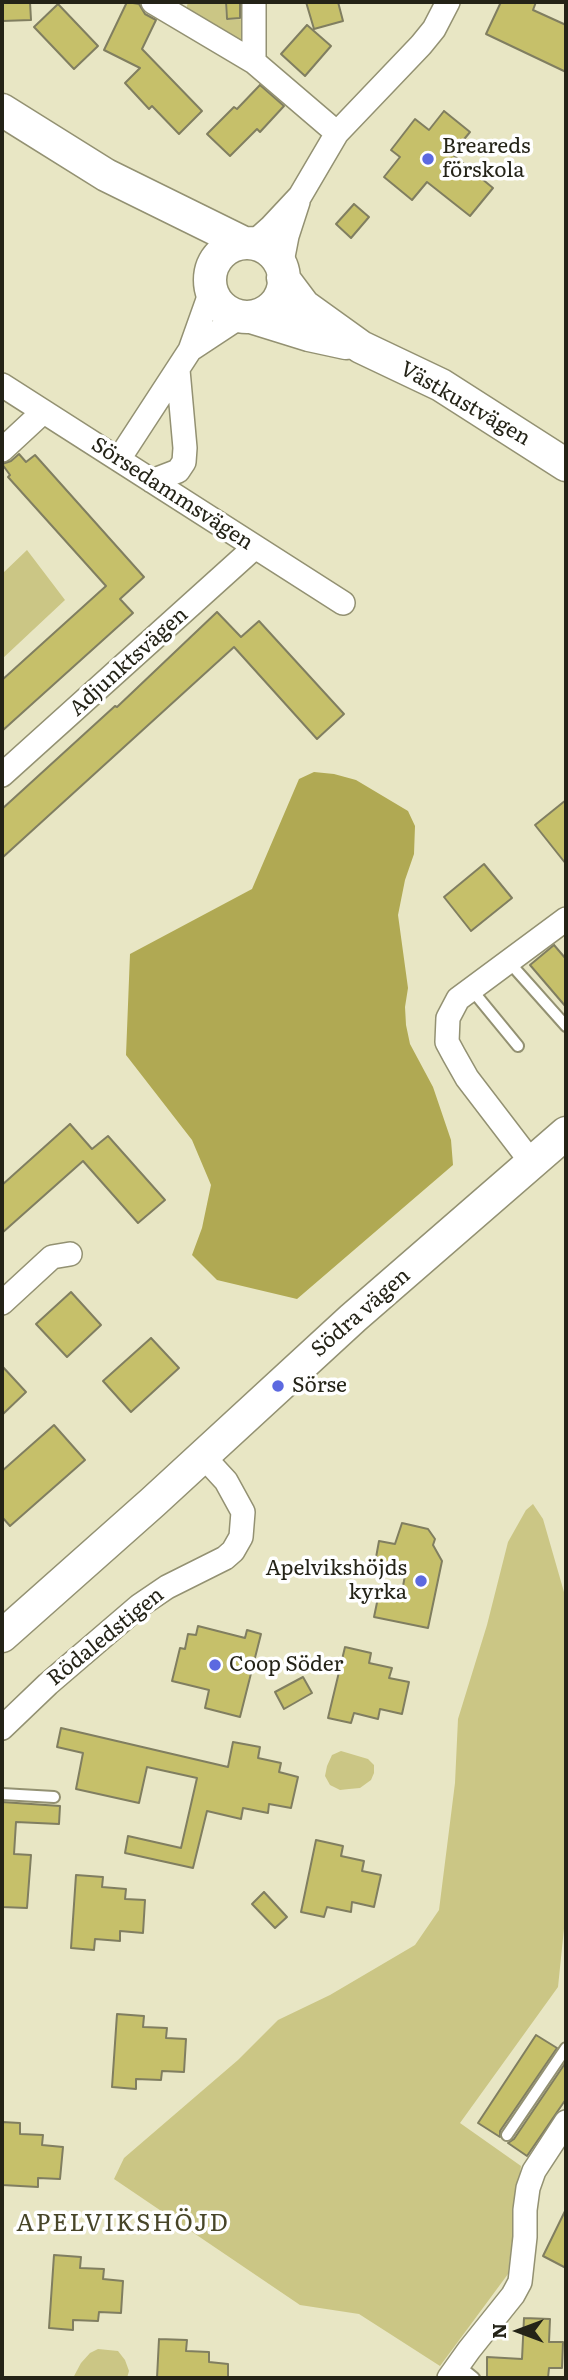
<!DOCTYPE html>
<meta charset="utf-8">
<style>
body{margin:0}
#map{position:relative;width:568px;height:2380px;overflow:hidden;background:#e8e6c4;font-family:Literata,serif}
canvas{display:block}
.frame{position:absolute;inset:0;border:4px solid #242317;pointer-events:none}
.north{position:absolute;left:484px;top:2296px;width:70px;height:70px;-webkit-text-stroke:5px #fff;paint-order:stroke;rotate:270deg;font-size:19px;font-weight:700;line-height:28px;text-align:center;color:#242317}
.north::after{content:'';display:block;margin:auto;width:24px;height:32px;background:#242317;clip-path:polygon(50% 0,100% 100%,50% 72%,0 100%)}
</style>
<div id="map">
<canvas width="568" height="2380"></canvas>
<div class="frame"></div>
<div class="north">N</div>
</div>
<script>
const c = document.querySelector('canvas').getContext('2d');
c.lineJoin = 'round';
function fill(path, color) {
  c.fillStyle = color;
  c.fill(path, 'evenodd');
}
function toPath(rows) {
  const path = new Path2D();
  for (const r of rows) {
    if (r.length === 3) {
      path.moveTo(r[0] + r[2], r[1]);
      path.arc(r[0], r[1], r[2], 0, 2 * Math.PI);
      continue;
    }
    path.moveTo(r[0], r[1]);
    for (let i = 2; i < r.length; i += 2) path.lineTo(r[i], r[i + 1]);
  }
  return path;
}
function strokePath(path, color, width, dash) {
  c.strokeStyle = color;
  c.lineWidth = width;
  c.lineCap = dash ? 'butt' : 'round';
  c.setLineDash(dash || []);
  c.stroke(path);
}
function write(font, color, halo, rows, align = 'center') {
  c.font = font + ' Literata,serif';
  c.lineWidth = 7;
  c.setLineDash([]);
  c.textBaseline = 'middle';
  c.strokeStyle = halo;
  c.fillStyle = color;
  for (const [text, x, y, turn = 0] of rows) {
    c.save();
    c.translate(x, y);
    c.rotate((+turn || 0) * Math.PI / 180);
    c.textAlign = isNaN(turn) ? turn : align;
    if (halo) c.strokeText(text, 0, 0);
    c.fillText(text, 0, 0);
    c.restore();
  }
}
const green = toPath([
 [188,2,225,2,226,20,245,19,250,39,242,42,186,10],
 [27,550,65,600,2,659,2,574],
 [533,1504,543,1519,566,1599,566,1909,558,1987,460,2123,521,2166,508,2274,440,2366,359,2314,300,2305,114,2179,124,2158,238,2060,278,2020,330,1995,415,1945,439,1910,455,1783,458,1719,487,1625,508,1542,526,1510],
 [341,1751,368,1759,374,1765,374,1773,371,1780,360,1788,349,1789,340,1790,330,1785,325,1776,327,1766,332,1755],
 [98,2349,118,2351,125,2360,129,2371,127,2378,73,2378,81,2363,90,2353]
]);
const forest = toPath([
 [314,772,334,774,356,780,408,811,415,826,414,854,405,880,398,915,408,988,405,1007,406,1025,410,1044,433,1087,451,1140,453,1165,297,1299,217,1280,192,1255,202,1228,211,1185,192,1140,126,1055,130,954,252,889,299,779]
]);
const building = toPath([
 [2,2,30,2,31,20,2,21,2,2],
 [127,2,139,4,145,14,156,20,142,49,202,111,179,134,152,106,149,109,125,83,140,68,104,50,127,2],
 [226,2,240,2,240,18,227,19,226,2],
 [306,2,338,2,343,21,314,29,306,2],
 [501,2,536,2,533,10,566,25,566,72,486,34,501,2],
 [58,4,98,46,74,69,34,27,58,4],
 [307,25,331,46,305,76,281,54,307,25],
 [260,85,284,106,260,132,257,129,230,156,207,134,234,107,237,109,260,85],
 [444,111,470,132,452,154,493,188,470,216,427,182,412,200,384,177,400,157,391,150,415,119,429,130,444,111],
 [354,204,369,217,351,238,336,224,354,204],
 [19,454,26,462,35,455,144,577,120,599,133,613,2,731,2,680,106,586,8,477,10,475,2,464,11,461,19,454],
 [217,612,241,637,259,621,344,714,317,739,234,647,2,858,2,809,115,706,117,707,217,612],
 [566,800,566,864,535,825,566,800],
 [484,864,512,898,471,931,444,897,484,864],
 [554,945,566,959,566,1007,530,965,554,945],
 [70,1124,92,1149,108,1136,165,1200,138,1223,83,1161,2,1233,2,1185,70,1124],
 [71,1292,101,1325,67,1357,36,1324,71,1292],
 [151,1338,179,1368,131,1412,103,1381,151,1338],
 [2,1366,26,1392,2,1415,2,1366],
 [54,1425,85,1460,10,1526,2,1517,2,1471,54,1425],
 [402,1523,428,1529,435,1539,433,1545,442,1561,428,1628,374,1617,379,1593,401,1597,406,1570,375,1563,379,1541,395,1544,402,1523],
 [198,1626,245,1638,247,1630,261,1634,240,1717,205,1708,209,1690,172,1681,180,1648,185,1649,188,1634,196,1635,198,1626],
 [345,1647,371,1653,369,1663,392,1668,389,1678,409,1682,402,1714,380,1709,378,1719,354,1713,351,1723,328,1718,345,1647],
 [303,1677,312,1693,284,1709,275,1692,303,1677],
 [61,1728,228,1767,233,1742,260,1747,258,1758,281,1763,279,1772,298,1777,291,1808,269,1804,268,1813,243,1808,241,1819,207,1811,193,1868,125,1853,128,1836,181,1848,197,1778,147,1767,139,1803,76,1789,83,1753,57,1747,61,1728],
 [2,1802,60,1806,59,1824,16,1822,14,1854,31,1855,27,1908,2,1907,2,1802],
 [316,1840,343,1846,341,1856,364,1861,362,1871,381,1875,374,1907,352,1902,351,1912,327,1907,324,1917,301,1912,316,1840],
 [76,1875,103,1877,102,1887,126,1889,125,1899,145,1900,143,1933,120,1931,120,1941,95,1939,94,1950,71,1948,76,1875],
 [264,1892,287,1917,275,1928,252,1904,264,1892],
 [117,2014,144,2016,143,2027,167,2028,166,2038,186,2039,184,2072,162,2071,161,2080,136,2079,136,2089,112,2087,117,2014],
 [536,2035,557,2048,500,2131,500,2137,478,2123,536,2035],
 [566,2062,566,2099,527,2156,508,2143,514,2139,566,2062],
 [2,2122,20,2123,20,2134,43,2135,42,2145,63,2147,60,2179,38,2178,38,2187,2,2185,2,2122],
 [566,2209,566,2268,543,2256,566,2209],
 [54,2255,81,2257,80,2268,104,2269,103,2279,123,2281,121,2313,99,2312,98,2321,73,2320,73,2330,49,2328,54,2255],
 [524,2318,550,2319,549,2342,563,2342,562,2368,549,2368,548,2378,487,2378,487,2357,522,2359,524,2318],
 [159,2339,187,2340,186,2351,209,2352,209,2362,228,2364,228,2378,157,2378,159,2339]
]);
const lane = toPath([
 [509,962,566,1026],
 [472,990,518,1046],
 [2,1794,54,1797],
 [507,2135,566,2048],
 [458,2365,474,2378]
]);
const street = toPath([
 [153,2,254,62,337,133],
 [254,62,254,2],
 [252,244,271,227,300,196,337,133,421,45,434,29,448,2],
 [281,267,287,236,298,202],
 [190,350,240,317],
 [2,385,343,603],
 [2,450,43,412],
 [119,459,190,350,211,291],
 [152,481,178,471,184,462,185,448,178,370],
 [2,775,255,547],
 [532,1163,467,1078,454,1055,447,1042,448,1018,458,999,566,919],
 [2,1303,52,1257,70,1254],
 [2,1728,48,1684,139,1606,167,1587,225,1558,233,1551,241,1537,243,1512,226,1481,203,1456],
 [449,2378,469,2350,513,2295,520,2282,525,2237,525,2210,528,2188,534,2171,566,2122]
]);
const secondary = toPath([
 [2,110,106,175,244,243],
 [247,280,37],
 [283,278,304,306,361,347,441,385,566,465],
 [251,317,309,335,346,343],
 [2,1636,153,1502,353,1318,566,1133]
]);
const markers = [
 [428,159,7,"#5c69e0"],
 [278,1386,7,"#5c69e0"],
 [421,1581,7,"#5c69e0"],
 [215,1665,7,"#5c69e0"]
];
const poiNames = [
 ["Breareds",442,147],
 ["förskola",442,171],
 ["Sörse",292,1386],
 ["Apelvikshöjds",407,1569,"right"],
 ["kyrka",407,1593,"right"],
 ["Coop Söder",229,1665]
];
const streetNames = [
 ["Västkustvägen",465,404,30],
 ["Sörsedammsvägen",172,494,33],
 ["Adjunktsvägen",129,662,-42],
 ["Södra vägen",361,1313,-41],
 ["Rödaledstigen",106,1637,-39]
];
const quarterNames = [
 ["APELVIKSHÖJD",123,2224]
];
fill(green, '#cbc685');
fill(forest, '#b0a953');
fill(building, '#c6c06a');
strokePath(building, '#807e60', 2);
strokePath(lane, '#939172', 14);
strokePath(street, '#939172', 26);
strokePath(secondary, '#939172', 35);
strokePath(lane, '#fff', 10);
strokePath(street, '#fff', 23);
strokePath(secondary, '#fff', 32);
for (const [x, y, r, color] of markers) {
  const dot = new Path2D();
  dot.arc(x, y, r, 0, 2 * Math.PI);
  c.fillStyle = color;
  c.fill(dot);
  strokePath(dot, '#fff', 2.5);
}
write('21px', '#242317', '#fff', poiNames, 'left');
write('21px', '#242317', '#fff', streetNames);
c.letterSpacing = '2px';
write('24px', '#474528', '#fff', quarterNames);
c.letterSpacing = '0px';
</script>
